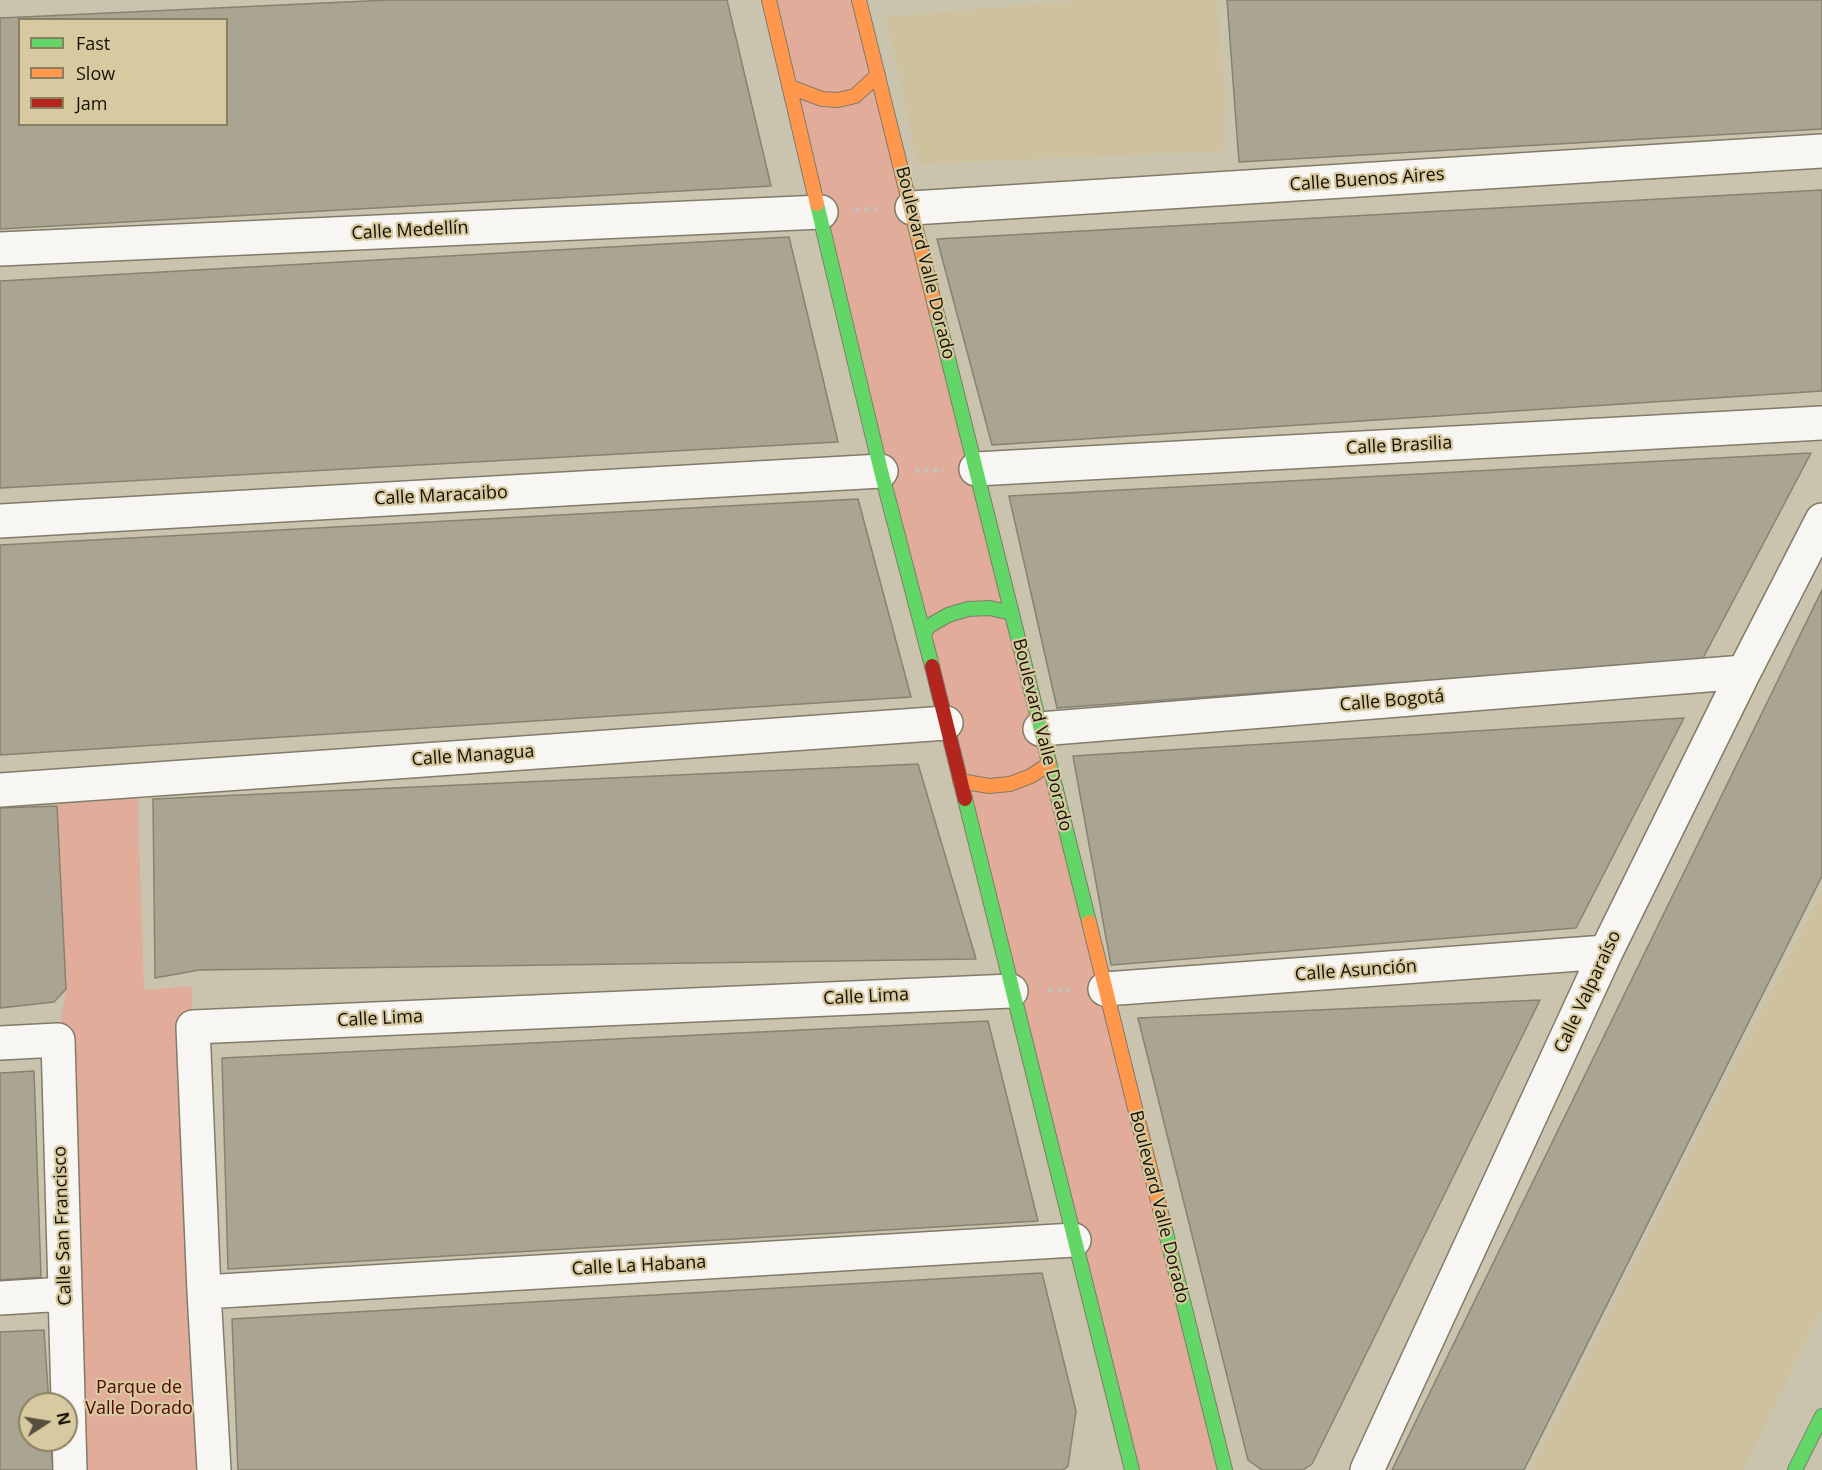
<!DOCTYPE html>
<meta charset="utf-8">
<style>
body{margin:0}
#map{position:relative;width:1822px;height:1470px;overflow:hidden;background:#cac3ad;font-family:"Open Sans",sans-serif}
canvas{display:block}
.legend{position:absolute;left:18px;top:18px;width:210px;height:108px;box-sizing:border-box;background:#d7c9a0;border:2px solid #8a7f61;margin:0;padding:8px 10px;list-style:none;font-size:18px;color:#161103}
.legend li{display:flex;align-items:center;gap:12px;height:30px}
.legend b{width:30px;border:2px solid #8a7f61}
.north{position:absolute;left:18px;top:1392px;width:60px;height:60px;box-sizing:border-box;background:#d7c9a0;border:2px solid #8a7f61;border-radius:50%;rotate:78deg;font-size:16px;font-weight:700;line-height:24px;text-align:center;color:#161103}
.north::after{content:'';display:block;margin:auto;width:21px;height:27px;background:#554f3e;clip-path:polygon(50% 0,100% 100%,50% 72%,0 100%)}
</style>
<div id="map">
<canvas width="1822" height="1470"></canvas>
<ul class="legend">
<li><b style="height:8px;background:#63d668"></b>Fast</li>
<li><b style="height:8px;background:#ff974d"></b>Slow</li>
<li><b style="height:8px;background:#b3261e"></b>Jam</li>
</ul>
<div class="north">N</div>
</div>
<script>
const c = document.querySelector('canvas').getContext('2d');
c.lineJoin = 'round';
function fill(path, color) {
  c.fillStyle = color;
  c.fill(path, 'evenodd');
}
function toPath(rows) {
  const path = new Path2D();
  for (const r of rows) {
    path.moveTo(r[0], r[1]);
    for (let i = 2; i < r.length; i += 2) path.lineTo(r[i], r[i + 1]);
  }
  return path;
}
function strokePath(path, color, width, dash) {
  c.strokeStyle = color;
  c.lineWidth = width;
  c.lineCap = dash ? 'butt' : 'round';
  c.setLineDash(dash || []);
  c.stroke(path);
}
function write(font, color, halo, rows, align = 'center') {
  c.font = font + ' "Open Sans",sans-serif';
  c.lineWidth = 4.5;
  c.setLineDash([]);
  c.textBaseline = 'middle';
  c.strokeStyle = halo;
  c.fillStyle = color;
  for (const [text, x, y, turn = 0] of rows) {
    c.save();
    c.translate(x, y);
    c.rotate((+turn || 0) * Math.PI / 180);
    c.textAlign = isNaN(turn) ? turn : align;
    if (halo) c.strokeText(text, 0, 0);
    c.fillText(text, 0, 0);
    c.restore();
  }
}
const built = toPath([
 [1084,0,1217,0,1225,96,1223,151,918,164,886,17],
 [1822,891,1822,1309,1743,1470,1530,1470]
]);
const green = toPath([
 [770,0,859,0,1221,1470,1134,1470],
 [137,780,144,990,192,986,192,1028,214,1470,70,1470,58,1040,66,988,56,786]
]);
const building = toPath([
 [389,0,727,0,771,186,0,229,0,18,389,0],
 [20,20,226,20,226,124,20,124,20,20],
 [1227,0,1822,0,1822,129,1239,162,1227,0],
 [1822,190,1822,391,992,445,937,239,1822,190],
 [789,237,838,442,0,488,0,281,789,237],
 [1811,453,1702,660,1057,708,1009,496,1811,453],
 [858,499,911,697,0,755,0,545,858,499],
 [1822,590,1822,876,1524,1470,1392,1470,1822,590],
 [1684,718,1576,928,1111,965,1073,756,1684,718],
 [918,764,976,959,199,970,155,978,153,799,918,764],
 [57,806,66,989,54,1002,0,1008,0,808,57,806],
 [1540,1000,1312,1464,1303,1470,1262,1470,1248,1460,1138,1018,1540,1000],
 [988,1021,1038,1221,228,1269,222,1058,988,1021],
 [34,1071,41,1277,0,1280,0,1073,34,1071],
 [1042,1273,1076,1411,1068,1466,1063,1470,238,1470,232,1319,1042,1273],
 [44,1330,49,1404,30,1404,30,1440,51,1440,53,1470,0,1470,0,1332,44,1330]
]);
const path = toPath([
 [855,210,877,209],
 [915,471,943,470],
 [1048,990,1070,990]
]);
const street = toPath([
 [912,208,1822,151],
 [0,249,821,212],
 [976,469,1822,423],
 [0,521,881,471],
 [1040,729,1744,672],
 [0,790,946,723],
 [1105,989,1606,952],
 [0,1043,58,1040,70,1470],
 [204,1292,1074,1240],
 [0,1298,65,1294],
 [214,1470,204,1292,193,1027,1011,991],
 [1367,1470,1606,952,1744,672,1822,520]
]);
const fast = toPath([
 [817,204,881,471,932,666],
 [936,310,1089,922],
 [924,634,929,626,948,615,968,609,990,608,1011,613],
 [965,799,1132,1470],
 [1164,1225,1225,1470],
 [1795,1470,1822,1416]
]);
const slow = toPath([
 [769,0,817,204],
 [859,0,936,310],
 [790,87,822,99,838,100,855,96,878,75],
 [960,781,989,786,1010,784,1031,776,1049,764],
 [1089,922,1164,1225]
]);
const jam = toPath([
 [932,666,965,799]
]);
const streetNames = [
 ["Calle Buenos Aires",1367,180,-4],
 ["Calle Medellín",410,231,-3],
 ["Boulevard Valle Dorado",925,263,76],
 ["Calle Brasilia",1399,446,-3],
 ["Calle Maracaibo",441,496,-3],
 ["Calle Bogotá",1392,701,-5],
 ["Boulevard Valle Dorado",1042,735,76],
 ["Calle Managua",473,756,-4],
 ["Calle Asunción",1356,971,-4],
 ["Calle Valparaíso",1588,992,-65],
 ["Calle Lima",866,997,-3],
 ["Calle Lima",380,1019,-3],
 ["Boulevard Valle Dorado",1159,1207,76],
 ["Calle San Francisco",63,1226,-92],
 ["Calle La Habana",639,1266,-3]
];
const parkNames = [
 ["Parque de",139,1388],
 ["Valle Dorado",139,1409]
];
fill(built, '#cec19d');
fill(green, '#e1ac99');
fill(building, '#aaa593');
strokePath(building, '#878270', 1.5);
strokePath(street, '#807b6a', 36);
strokePath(fast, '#807b6a', 16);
strokePath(slow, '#807b6a', 16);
strokePath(jam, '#807b6a', 16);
strokePath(path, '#c4c2bb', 4, [4.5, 4.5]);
strokePath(street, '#f7f6f3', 33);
strokePath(fast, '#63d668', 14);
strokePath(slow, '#ff974d', 14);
strokePath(jam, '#b3261e', 14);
write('18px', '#161103', '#d7c9a0', streetNames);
write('18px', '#540601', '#d7c9a0', parkNames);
</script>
